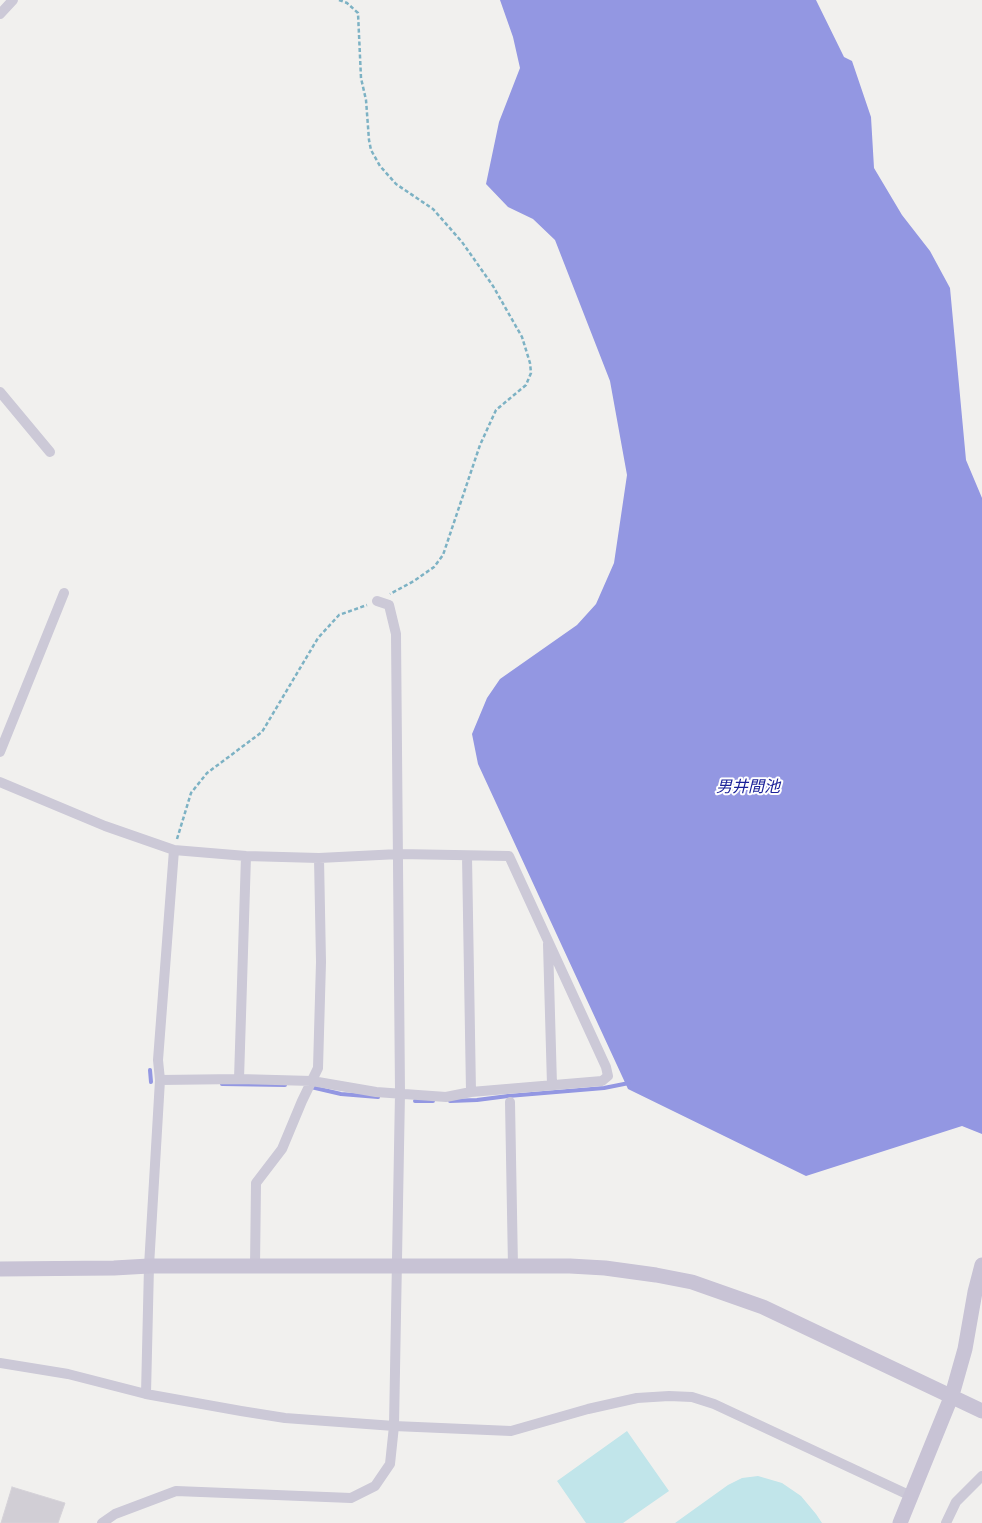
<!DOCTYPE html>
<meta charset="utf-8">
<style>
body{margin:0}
canvas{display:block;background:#f1f0ee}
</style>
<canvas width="982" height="1523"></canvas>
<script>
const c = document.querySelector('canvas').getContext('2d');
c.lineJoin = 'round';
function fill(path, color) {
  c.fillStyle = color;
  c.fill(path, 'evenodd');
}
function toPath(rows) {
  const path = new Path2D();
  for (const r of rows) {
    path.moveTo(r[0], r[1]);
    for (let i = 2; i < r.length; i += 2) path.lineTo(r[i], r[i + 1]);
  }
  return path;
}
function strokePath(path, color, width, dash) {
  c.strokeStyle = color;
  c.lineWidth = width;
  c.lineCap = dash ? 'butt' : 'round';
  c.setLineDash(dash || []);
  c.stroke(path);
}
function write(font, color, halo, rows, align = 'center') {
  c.font = font + ' "Archivo Narrow","Noto Sans JP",sans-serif';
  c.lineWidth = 4;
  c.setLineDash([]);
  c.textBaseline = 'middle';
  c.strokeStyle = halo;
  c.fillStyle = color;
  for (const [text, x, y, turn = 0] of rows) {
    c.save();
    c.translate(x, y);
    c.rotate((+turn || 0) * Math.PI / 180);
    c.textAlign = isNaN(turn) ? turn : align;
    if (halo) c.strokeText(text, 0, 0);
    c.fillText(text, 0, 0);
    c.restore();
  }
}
const green = toPath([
 [627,1431,669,1491,623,1523,586,1523,557,1481],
 [758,1476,782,1483,801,1496,816,1514,822,1523,675,1523,728,1485,742,1478]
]);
const water = toPath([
 [500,0,816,0,844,57,852,61,871,117,874,168,902,215,930,251,950,288,966,460,982,498,982,1134,962,1126,806,1176,628,1089,478,764,472,734,487,698,500,679,577,625,596,604,614,563,627,475,610,381,555,240,533,219,508,207,486,184,499,122,520,68,513,37]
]);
const stream = toPath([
 [150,1070,151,1082],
 [222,1084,285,1085],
 [311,1087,341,1094,378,1097],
 [415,1101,433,1101],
 [450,1101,477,1100,508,1096,604,1088,629,1083]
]);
const building = toPath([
 [12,1487,65,1503,58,1523,1,1523,12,1487]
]);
const path = toPath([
 [339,0,347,3,358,13,361,78,366,100,369,140,371,150,380,166,396,184,433,209,462,242,493,286,522,337,530,363,531,373,526,385,496,410,480,445,443,555,434,567,414,581,390,594],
 [177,839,191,793,207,773,262,732,318,638,339,615,367,605]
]);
const street = toPath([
 [0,14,13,0],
 [0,392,50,452],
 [0,752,64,593],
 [0,782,105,826,174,850,246,856,319,858,399,854,509,856,606,1067,608,1076,602,1081,471,1092,446,1097,376,1092,312,1081,239,1079,160,1080],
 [467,856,471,1092],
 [548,944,552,1085],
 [239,1079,246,856],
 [510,1102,513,1267],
 [255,1267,256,1183,282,1149,302,1101,318,1068,321,962,319,858],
 [0,1363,68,1374,146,1394,241,1411,285,1418,394,1426,511,1431,588,1409,637,1398,669,1396,692,1397,714,1404,911,1496],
 [146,1394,149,1266,160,1080,158,1060,174,850],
 [102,1523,115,1514,176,1491,351,1498,375,1486,390,1464,394,1426,400,1093,396,634,389,605,377,601],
 [946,1523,956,1502,982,1476]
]);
const secondary = toPath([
 [0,1269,114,1268,149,1266,570,1266,605,1268,656,1275,692,1282,763,1307,982,1411],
 [900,1523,952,1395,965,1349,975,1292,982,1265]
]);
const waterNames = [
 ["男井間池",748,788]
];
fill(green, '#c1e5ea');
fill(water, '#9397e2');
strokePath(stream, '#9397e2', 4);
fill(building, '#d1ced5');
strokePath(building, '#d6d3d9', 1);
strokePath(path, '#7db2c4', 2.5, [4, 2.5]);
strokePath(street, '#ccc9d7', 10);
strokePath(secondary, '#c8c3d5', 15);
write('italic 16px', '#1c2399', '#fff', waterNames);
</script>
